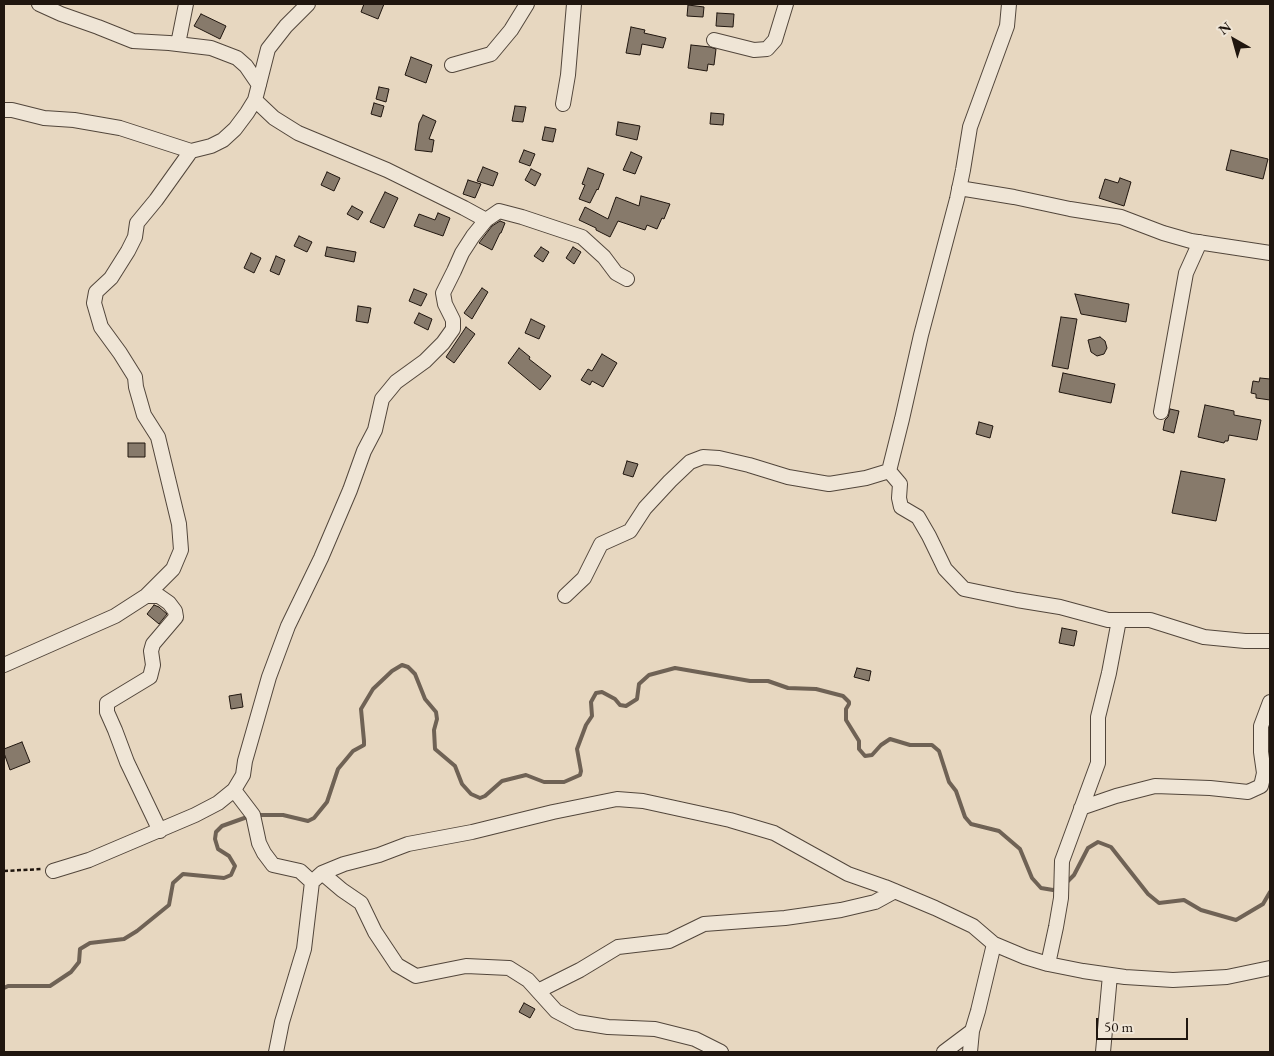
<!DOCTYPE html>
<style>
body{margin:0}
#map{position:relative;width:1274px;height:1056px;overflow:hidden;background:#e7d7c0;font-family:"EB Garamond",serif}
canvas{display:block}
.frame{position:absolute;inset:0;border:5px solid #20160f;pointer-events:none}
.north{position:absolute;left:1209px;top:15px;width:50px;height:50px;-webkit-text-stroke:4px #efe5d6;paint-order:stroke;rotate:322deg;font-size:14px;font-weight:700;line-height:20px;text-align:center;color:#20160f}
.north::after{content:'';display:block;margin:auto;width:18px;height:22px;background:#20160f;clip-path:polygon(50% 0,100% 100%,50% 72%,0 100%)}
.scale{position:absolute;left:1096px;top:1018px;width:92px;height:22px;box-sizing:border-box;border:2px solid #20160f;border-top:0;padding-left:6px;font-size:15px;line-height:18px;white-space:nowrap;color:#20160f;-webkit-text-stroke:4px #efe5d6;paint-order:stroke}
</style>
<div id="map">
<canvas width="1274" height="1056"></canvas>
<div class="frame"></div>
<div class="north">N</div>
<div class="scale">50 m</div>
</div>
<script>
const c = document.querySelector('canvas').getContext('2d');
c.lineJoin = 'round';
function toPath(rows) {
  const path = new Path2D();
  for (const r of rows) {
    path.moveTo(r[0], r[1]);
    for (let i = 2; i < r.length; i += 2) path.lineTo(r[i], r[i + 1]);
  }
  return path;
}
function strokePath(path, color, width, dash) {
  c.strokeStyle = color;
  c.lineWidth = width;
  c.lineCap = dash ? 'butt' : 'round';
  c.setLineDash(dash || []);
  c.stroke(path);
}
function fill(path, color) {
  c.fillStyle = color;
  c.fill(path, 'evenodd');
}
const stream = toPath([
 [257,815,283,815,308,821,314,818,327,802,338,769,353,751,364,745,364,741,361,709,373,689,392,671,402,665,408,667,415,674,425,699,436,712,437,719,434,730,435,749,455,766,462,784,471,794,480,798,485,796,502,781,526,775,544,782,564,782,580,775,581,771,577,749,586,725,592,716,591,702,596,693,602,692,615,699,620,705,626,706,637,699,639,684,649,675,675,668,750,681,768,681,788,688,816,689,843,696,849,702,849,704,846,709,846,720,859,741,859,749,865,756,872,755,881,745,890,739,910,745,932,745,939,751,949,782,956,791,965,817,971,824,999,831,1020,849,1032,878,1041,888,1053,890,1058,888],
 [1064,885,1074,875,1088,848,1098,842,1111,847,1148,894,1159,903,1184,900,1201,910,1236,920,1263,904,1270,892],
 [4,988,8,986,50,986,71,972,79,962,80,949,90,943,124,939,137,931,169,905,173,883,183,874,224,878,231,875,235,866,229,856,218,849,215,839,216,832,222,826,250,816]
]);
const building = toPath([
 [364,4,384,4,378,19,361,12,364,4],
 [688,5,704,7,703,17,687,16,688,5],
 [717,13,734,14,733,27,716,26,717,13],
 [201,14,226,26,220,39,194,26,201,14],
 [631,27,645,30,644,33,666,38,663,48,642,44,640,55,626,53,631,27],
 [691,45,710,47,716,49,714,65,708,64,707,71,688,68,691,45],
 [411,57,432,65,426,83,405,75,411,57],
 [379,87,389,89,386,102,376,99,379,87],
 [374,103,384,106,381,117,371,114,374,103],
 [515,106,526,107,523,122,512,121,515,106],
 [711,113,724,114,723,125,710,124,711,113],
 [423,115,436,121,429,139,434,140,432,152,415,150,419,123,423,115],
 [618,122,640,126,637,140,616,135,618,122],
 [545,127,556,129,553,142,542,140,545,127],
 [524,150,535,154,530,166,519,162,524,150],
 [1231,150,1268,159,1263,179,1226,170,1231,150],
 [631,152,642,157,635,174,623,170,631,152],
 [483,167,498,173,493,186,477,181,483,167],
 [588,168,604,174,598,190,597,189,590,203,579,199,585,185,582,184,588,168],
 [531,169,541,174,535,186,525,180,531,169],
 [327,172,340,178,334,191,321,185,327,172],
 [1120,178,1131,182,1124,206,1099,198,1105,179,1118,183,1120,178],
 [468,180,481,184,475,198,463,194,468,180],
 [385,192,398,198,384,228,370,222,385,192],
 [641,196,670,204,664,219,662,218,657,229,647,225,645,230,618,221,610,237,596,230,596,228,579,220,585,207,608,219,616,197,639,206,641,196],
 [352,206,363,212,358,220,347,214,352,206],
 [438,213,450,218,443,236,414,226,419,214,435,220,438,213],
 [500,221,505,223,501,233,500,233,492,250,479,243,492,226,500,221],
 [299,236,312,242,307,252,294,246,299,236],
 [327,247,356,252,354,262,325,256,327,247],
 [541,247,549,252,543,262,534,256,541,247],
 [573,247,581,252,574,264,566,258,573,247],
 [251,253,261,258,254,273,244,268,251,253],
 [276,256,285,260,279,275,270,271,276,256],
 [482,288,488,292,472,319,464,313,482,288],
 [414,289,427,294,421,306,409,301,414,289],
 [1075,294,1129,304,1126,322,1081,314,1075,294],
 [358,306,371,308,368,323,356,321,358,306],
 [419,313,432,319,428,330,414,323,419,313],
 [1061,317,1077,319,1068,369,1052,366,1061,317],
 [531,319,545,326,539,339,525,333,531,319],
 [466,327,475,334,454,363,446,357,466,327],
 [1100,337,1105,341,1107,348,1104,354,1097,356,1091,352,1088,340,1100,337],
 [519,348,530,357,529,359,551,376,540,390,508,363,519,348],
 [602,354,617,363,603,387,592,381,590,385,581,380,588,369,592,371,602,354],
 [1063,373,1115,384,1111,403,1059,392,1063,373],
 [1260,378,1270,379,1270,400,1256,398,1256,394,1251,393,1253,381,1259,382,1260,378],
 [1205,405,1234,411,1234,415,1261,420,1257,440,1229,435,1228,441,1225,441,1224,443,1198,437,1205,405],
 [1170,409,1179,411,1174,433,1163,430,1165,420,1168,417,1170,409],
 [979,422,993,426,990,438,976,434,979,422],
 [128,443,145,443,145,457,128,457,128,443],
 [627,461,638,464,633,477,623,474,627,461],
 [1181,471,1225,479,1216,521,1172,513,1181,471],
 [154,605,159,607,167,614,159,624,147,614,154,605],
 [1062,628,1077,631,1074,646,1059,643,1062,628],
 [857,668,871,671,869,681,854,677,857,668],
 [241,694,243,707,231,709,229,696,241,694],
 [22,742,30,762,10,770,4,753,4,749,22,742],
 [524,1003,535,1009,530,1018,519,1012,524,1003]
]);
const path = toPath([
 [4,871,42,869]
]);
const street = toPath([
 [39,4,61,14,98,27,133,41,169,43,211,48,237,58,246,66,259,85],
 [714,40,754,50,767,49,775,40,786,4],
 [178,44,186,4],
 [452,65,491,54,511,30,527,4],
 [255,100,274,118,298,133,387,170,464,208,486,220],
 [563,104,568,75,574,4],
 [4,110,12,110,44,118,74,120,120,128,191,151,211,146,223,140,235,129,247,113,255,100,268,49,286,26,308,4],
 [959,188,1014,197,1070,209,1121,217,1163,233,1191,241,1270,253],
 [1161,412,1186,273,1200,242],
 [889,471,902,419,921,335,957,199,963,170,970,127,1007,26,1009,4],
 [889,471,900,484,899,498,901,507,918,517,929,536,945,569,964,589,1017,600,1060,607,1108,620,1150,620,1204,637,1245,641,1270,641],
 [146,596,159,596,169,603,175,611,176,617,153,644,151,651,153,665,150,677,107,703,107,712,115,730,127,762,160,831],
 [565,596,584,578,601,544,630,531,645,508,670,481,690,462,703,457,719,458,749,465,788,477,829,484,866,478,889,471],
 [4,665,115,616,146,596,173,569,181,550,179,524,158,437,144,415,136,387,135,377,120,353,101,327,94,303,96,292,111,278,128,251,135,237,137,223,156,200,191,151],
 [234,790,253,815,259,843,264,853,273,865,300,871,312,882],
 [1081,808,1116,796,1155,786,1210,788,1248,792,1261,786,1264,773,1261,752,1261,726,1270,702],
 [53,871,89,860,195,815,218,803,234,790,243,775,245,761,269,677,288,626,321,558,350,490,364,451,375,430,382,399,396,382,425,361,443,343,453,329,453,320,445,304,443,293,454,271,462,253,473,236,486,220,499,211,522,217,582,237,604,257,616,273,627,279],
 [322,873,342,890,361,903,375,932,397,965,416,976,466,966,509,968,528,980,556,1011,577,1022,608,1027,655,1029,695,1039,721,1052],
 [1048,964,1056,927,1061,898,1062,861,1098,763,1098,717,1109,673,1119,620],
 [538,991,580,970,618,947,669,941,704,924,785,918,841,910,875,902,895,891],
 [276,1052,282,1022,304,949,312,882,322,873,344,864,379,855,408,844,472,832,553,812,617,799,643,801,730,820,774,833,848,874,885,887,935,908,973,926,994,944,1025,957,1048,964,1083,971,1125,977,1173,980,1227,977,1270,968],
 [944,1052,972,1031],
 [970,1052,972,1031,978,1011,994,944],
 [1103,1052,1110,975]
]);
strokePath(stream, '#6f6255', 4);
fill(building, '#877a6b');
strokePath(building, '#20160f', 1);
strokePath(street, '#52463b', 16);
strokePath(path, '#20160f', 2.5, [4, 2.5]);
strokePath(street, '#efe5d6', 14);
</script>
